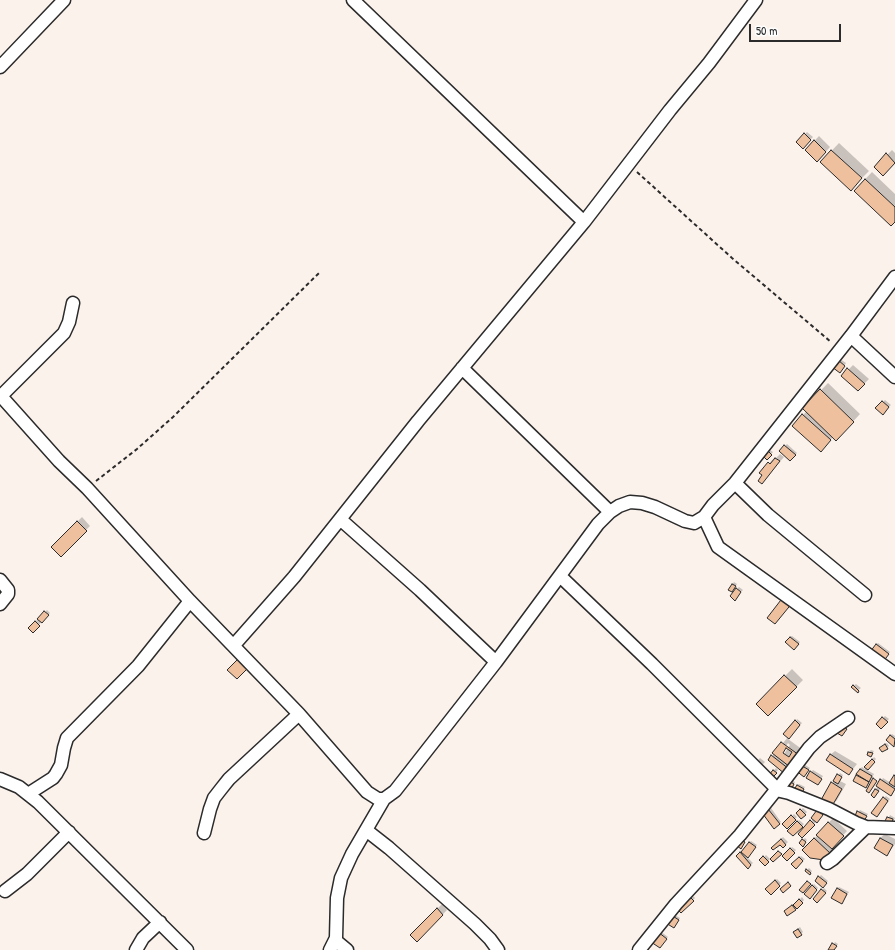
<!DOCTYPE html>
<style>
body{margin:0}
#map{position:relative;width:895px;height:950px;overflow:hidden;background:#fcf2ec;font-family:"Patrick Hand",sans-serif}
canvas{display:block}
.scale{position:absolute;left:749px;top:24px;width:92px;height:18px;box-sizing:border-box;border:2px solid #2b2b2b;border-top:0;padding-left:5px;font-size:12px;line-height:14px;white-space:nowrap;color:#2b2b2b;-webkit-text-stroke:3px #fff;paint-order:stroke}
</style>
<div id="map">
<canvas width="895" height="950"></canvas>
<div class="scale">50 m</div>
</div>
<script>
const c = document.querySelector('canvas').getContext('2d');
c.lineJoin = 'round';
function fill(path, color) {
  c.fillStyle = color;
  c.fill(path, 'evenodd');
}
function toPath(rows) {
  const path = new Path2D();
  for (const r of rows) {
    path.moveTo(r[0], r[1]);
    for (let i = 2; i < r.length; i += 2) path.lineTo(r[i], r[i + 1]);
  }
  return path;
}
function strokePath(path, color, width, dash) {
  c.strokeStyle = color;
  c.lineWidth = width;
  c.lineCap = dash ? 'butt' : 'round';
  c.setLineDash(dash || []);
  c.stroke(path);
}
const shadow = toPath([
 [807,132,813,137,803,147,797,142],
 [819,136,830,147,822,156,806,150],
 [839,143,869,171,858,182,821,162],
 [892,150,895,153,895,162,883,174,875,167],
 [872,172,895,194,895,221,855,190],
 [840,359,846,363,842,370,839,361],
 [853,365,869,379,858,390,842,376],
 [828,383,860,414,836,440,833,437,825,446,803,415,807,411,804,408],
 [885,400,891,405,882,413,877,408],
 [787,444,797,453,790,460,780,451],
 [770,450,773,452,767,459,764,456],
 [780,454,784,457,766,478,761,473,774,458,775,459],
 [82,517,90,526,61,555,52,547],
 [734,582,737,584,734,589,729,589],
 [739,587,743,590,736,597,737,589],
 [47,610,50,613,33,631,29,628],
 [792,636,800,642,796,647,790,637],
 [878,643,890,652,884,659,876,645],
 [792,669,803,680,768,715,757,704],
 [856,684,861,688,857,691,852,687],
 [885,716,889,719,881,727,877,724],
 [797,719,802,723,788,739,803,750,787,771,769,760,788,737],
 [788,743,790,745,784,754,781,754],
 [892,734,895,736,894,745,890,736],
 [887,743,889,746,887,748,882,746],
 [871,750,874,751,871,756,869,752],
 [835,751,857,764,849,774,830,755],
 [874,757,876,759,867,770,874,774,868,785,857,776,860,769,862,767,865,769],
 [760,758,765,762,761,766,754,764],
 [802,763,810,768,804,775],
 [776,768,778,770,771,778,769,776],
 [813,770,823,776,819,782,811,772],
 [840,773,843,775,840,781,846,784,837,800,832,805,832,783],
 [895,776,895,789,893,792,881,788,876,795,872,795,883,778,891,783],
 [790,779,795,782,792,788],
 [799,784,805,787,802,792,797,785],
 [886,796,890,799,878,814,884,798],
 [771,808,781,822,779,823,764,814],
 [803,808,807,812,802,818,797,813],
 [820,809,824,813,802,837,799,834,813,819],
 [860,810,868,814,865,818,856,816],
 [794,814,797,817,787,827,784,824],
 [890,815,895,818,892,823,886,823],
 [833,818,847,831,832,847,834,849,830,853,804,850],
 [799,820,804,824,793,835,789,831],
 [885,834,895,839,895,844,887,855,880,838],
 [783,837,788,842,783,847,780,843,772,848],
 [805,838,807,840,803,845,800,843],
 [751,841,757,845,747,857,753,863,748,867,737,856],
 [792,847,796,850,787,859,784,856],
 [766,855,770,859,765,864,761,860],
 [801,856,805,859,796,867,793,864],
 [809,868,812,871,810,874,806,871],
 [821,875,828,881,823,887,816,880],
 [777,879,781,883,771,893,766,889],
 [814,884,818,888,810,897,806,894],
 [839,887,849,892,842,903,837,889],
 [824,888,827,891,817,901,814,899],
 [691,894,695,898,681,912],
 [802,897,804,900,795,910,787,909,795,904],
 [442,904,447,910,417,941,411,935],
 [673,914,680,918,674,927],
 [800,927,803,932,797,937,796,930],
 [660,931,668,937,661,945,652,941],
 [835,942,838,944,834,950,829,950]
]);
const building = toPath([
 [804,133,811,140,803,149,796,142,804,133],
 [814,140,826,152,817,162,805,150,814,140],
 [831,150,862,178,851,191,820,162,831,150],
 [886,153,895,163,883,176,874,167,886,153],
 [865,179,895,207,895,222,891,226,854,191,865,179],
 [838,360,845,366,840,373,832,367,838,360],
 [847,368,865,384,858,391,841,376,847,368],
 [820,389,854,422,836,441,802,408,820,389],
 [882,401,889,407,883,415,875,408,882,401],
 [802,414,831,440,821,452,792,426,802,414],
 [784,445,796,455,790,461,779,451,784,445],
 [768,451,772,455,767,460,763,456,768,451],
 [775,458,780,461,762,484,758,481,762,475,759,473,768,462,770,464,775,458],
 [77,521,87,531,61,557,51,547,77,521],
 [732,584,736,586,732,592,728,590,732,584],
 [736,588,741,592,735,601,730,596,736,588],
 [784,596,793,602,775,624,767,618,784,596],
 [44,611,49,615,42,623,37,619,44,611],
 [35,621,40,626,33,633,28,628,35,621],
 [790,637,799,644,794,650,785,642,790,637],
 [876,644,889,654,883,662,870,652,876,644],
 [238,659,248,668,237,679,227,670,238,659],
 [784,675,797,687,768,716,756,704,784,675],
 [853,685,859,691,858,693,851,687,853,685],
 [882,717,888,722,881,729,876,724,882,717],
 [795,720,800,725,789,739,783,734,795,720],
 [842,726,847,729,842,736,837,733,842,726],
 [890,735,895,739,894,747,886,740,890,735],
 [781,742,799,755,790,767,772,753,781,742],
 [786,748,792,752,789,757,783,753,786,748],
 [885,744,888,749,882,752,879,748,885,744],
 [868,752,873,753,871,757,867,755,868,752],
 [830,754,853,769,849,775,826,760,830,754],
 [771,755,789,769,785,774,768,760,771,755],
 [872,759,875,762,868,770,864,767,872,759],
 [799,764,809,770,804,777,795,770,799,764],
 [860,769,872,776,869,782,856,774,860,769],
 [773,770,777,773,771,779,768,776,773,770],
 [810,771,822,779,818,785,806,778,810,771],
 [837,774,842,777,838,784,833,781,837,774],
 [856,775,869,782,866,788,853,781,856,775],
 [894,775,895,776,895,787,889,783,894,775],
 [873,778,877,781,869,793,866,791,873,778],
 [880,779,895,789,891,796,876,786,880,779],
 [787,780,794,784,790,792,783,788,787,780],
 [831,782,842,789,832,806,821,800,831,782],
 [797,785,804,789,801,795,793,791,797,785],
 [875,789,879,791,874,798,871,795,875,789],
 [883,797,888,801,877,817,871,813,883,797],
 [768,809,780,824,774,829,763,814,768,809],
 [800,809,806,815,801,819,796,813,800,809],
 [817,810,823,815,817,823,811,818,817,810],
 [857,811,867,816,864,821,855,816,857,811],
 [791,815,796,820,787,829,782,824,791,815],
 [887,817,893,819,891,826,884,823,887,817],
 [810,820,815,825,802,838,798,834,810,820],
 [797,821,803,827,793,836,787,831,797,821],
 [828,822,844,836,832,849,816,835,828,822],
 [814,838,831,854,824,860,810,858,802,850,814,838],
 [880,838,893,845,887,856,874,848,880,838],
 [740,839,745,842,741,849,736,845,740,839],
 [781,839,786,845,783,848,780,845,773,850,771,848,781,839],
 [802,839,806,842,803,847,799,843,802,839],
 [749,842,756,847,748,858,741,852,749,842],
 [790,848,795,853,787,861,782,856,790,848],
 [778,851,782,854,773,862,770,859,778,851],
 [740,852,751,865,748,869,736,856,740,852],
 [763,856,769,862,765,866,759,860,763,856],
 [799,857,803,861,796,869,791,864,799,857],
 [806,869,811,873,810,875,805,871,806,869],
 [818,876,827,883,823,888,815,881,818,876],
 [775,880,780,886,771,895,765,889,775,880],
 [807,881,811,884,803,893,799,890,807,881],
 [788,882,791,886,783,893,780,889,788,882],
 [812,885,817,890,810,899,804,894,812,885],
 [837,888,847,894,842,904,831,898,837,888],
 [821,889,826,893,817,903,813,899,821,889],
 [688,895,694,901,681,913,676,908,688,895],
 [799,899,803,903,797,909,793,905,799,899],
 [792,905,796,910,787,916,784,911,792,905],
 [437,908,443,915,417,942,410,935,437,908],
 [671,915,679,920,674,928,666,923,671,915],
 [798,929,802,935,797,938,793,932,798,929],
 [658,932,667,939,660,948,651,942,658,932],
 [832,943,837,946,834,950,828,950,832,943]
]);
const path = toPath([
 [637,172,732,258,831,342],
 [96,481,137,449,173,417,319,273]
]);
const minor = toPath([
 [353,0,584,222],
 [0,67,64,0],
 [851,336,895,377],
 [462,368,610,512],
 [0,395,59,461,87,488,190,601,299,714,367,792,378,799,384,799,395,791,496,662,598,524,610,512,619,506,630,502,642,503,655,507,685,521,694,523,704,517,713,505,735,483,851,336,895,277],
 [1,396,64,333,69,322,73,303],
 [735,483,768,515,865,595],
 [704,517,718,547,895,674],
 [340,519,420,590,496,662],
 [560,576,652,664,773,785,776,790,789,793,829,809,856,823,866,827,895,828],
 [0,580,8,590,8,594,0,604],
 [234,645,294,577,418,421,584,222,670,110,709,63,756,0],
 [0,779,19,787,38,802,187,950],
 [778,789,809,748,820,737,848,718],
 [28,794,53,778,56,774,61,765,64,748,67,738,138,666,190,601],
 [366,830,389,848,475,924,490,939,498,950],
 [204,833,210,809,214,798,221,789,229,779,299,714],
 [827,863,833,859,866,827],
 [5,891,27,874,69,832],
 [335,940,347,950],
 [136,950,143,938,160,922],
 [330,950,336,938,337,898,341,878,352,854,384,799],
 [639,950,676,904,740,835,776,790]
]);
fill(shadow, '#0003');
fill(building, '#eec09e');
strokePath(building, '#2b2b2b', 1);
strokePath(minor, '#2b2b2b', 15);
strokePath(path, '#2b2b2b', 2, [4, 3]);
strokePath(minor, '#fff', 12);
</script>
